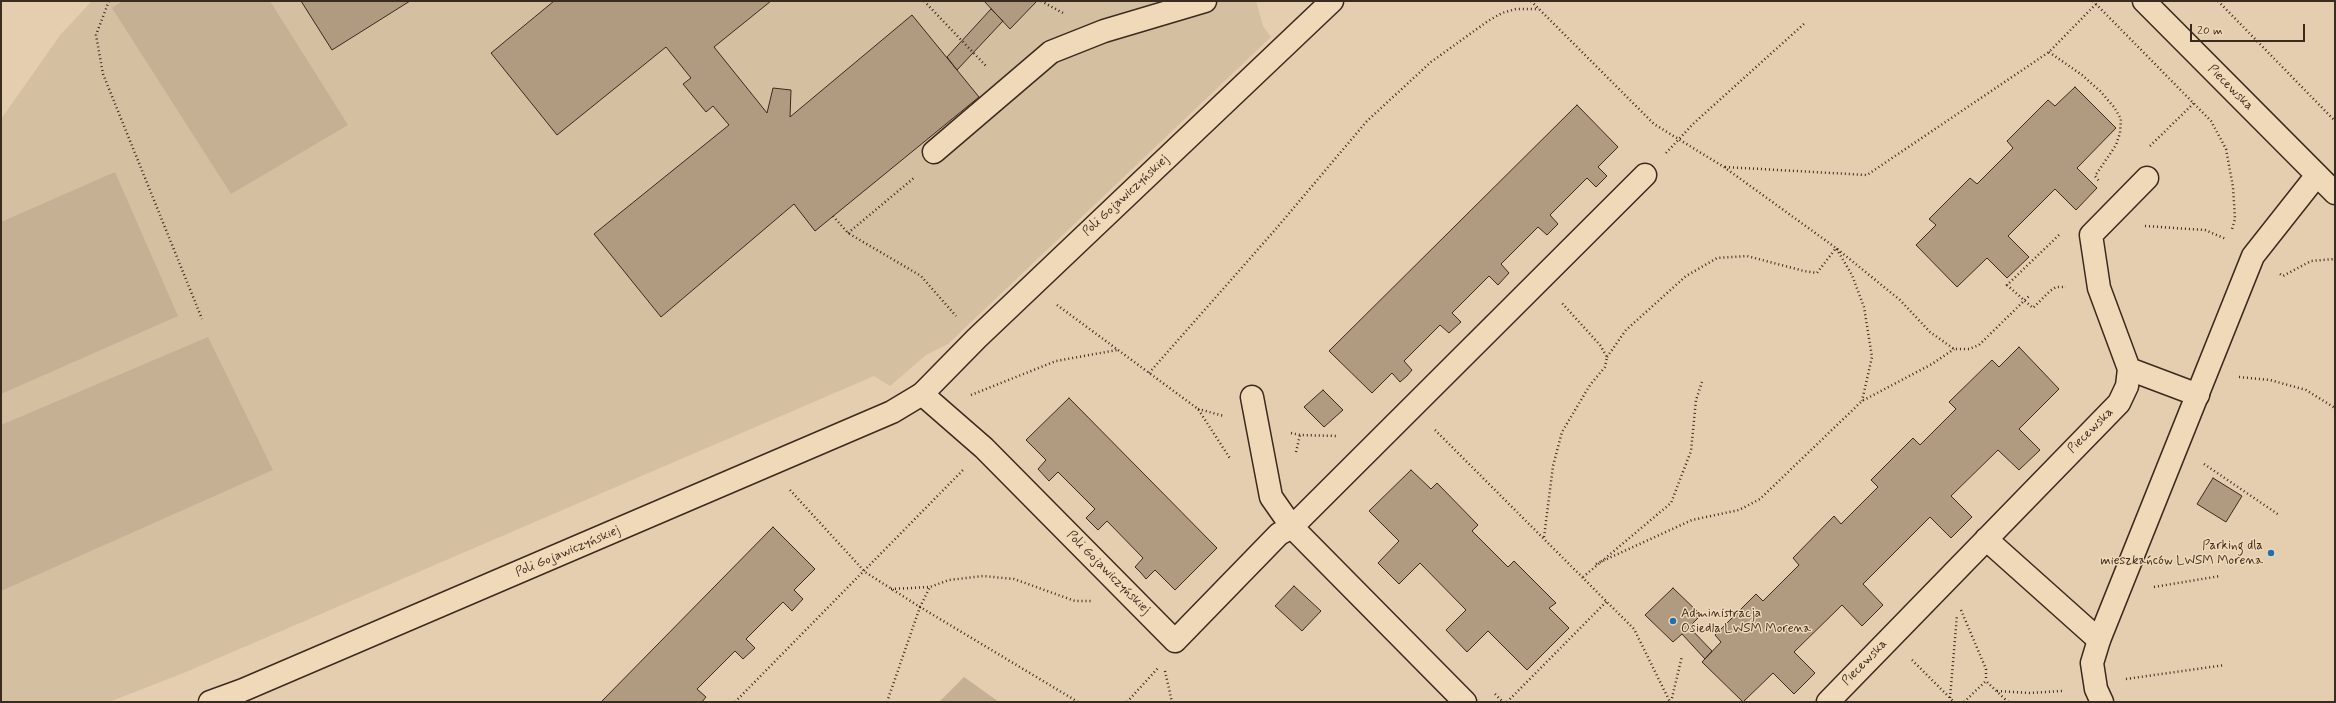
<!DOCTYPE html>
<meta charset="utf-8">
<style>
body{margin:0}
#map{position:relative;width:2336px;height:703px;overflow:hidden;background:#e4ceaf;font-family:Mynerve,sans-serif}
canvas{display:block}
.frame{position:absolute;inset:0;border:2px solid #3b2a1e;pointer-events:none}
.scale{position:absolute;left:2190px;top:24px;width:115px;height:18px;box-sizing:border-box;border:2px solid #3b2a1e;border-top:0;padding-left:5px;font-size:12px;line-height:14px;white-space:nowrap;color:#3b2a1e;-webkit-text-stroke:3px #efd9b8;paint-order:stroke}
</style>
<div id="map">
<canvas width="2336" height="703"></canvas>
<div class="frame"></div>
<div class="scale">20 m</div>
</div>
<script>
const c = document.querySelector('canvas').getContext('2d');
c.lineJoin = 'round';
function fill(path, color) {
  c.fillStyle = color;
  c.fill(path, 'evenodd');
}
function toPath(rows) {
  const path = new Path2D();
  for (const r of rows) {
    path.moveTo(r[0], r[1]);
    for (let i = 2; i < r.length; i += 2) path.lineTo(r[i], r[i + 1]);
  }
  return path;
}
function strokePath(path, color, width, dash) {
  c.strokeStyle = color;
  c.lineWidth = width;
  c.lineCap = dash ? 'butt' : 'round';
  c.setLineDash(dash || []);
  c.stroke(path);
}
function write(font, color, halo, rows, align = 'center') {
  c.font = font + ' Mynerve,sans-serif';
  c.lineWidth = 3;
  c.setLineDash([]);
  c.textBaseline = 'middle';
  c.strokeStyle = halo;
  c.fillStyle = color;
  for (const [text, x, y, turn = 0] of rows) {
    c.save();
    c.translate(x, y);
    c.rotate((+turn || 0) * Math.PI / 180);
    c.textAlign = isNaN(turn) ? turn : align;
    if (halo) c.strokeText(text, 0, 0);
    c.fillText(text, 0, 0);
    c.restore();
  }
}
const built = toPath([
 [92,1,1256,1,1263,26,1271,37,948,344,926,355,890,386,874,376,186,672,109,702,1,702,1,119,61,34]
]);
const green = toPath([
 [123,1,270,1,348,125,231,194,112,8],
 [115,172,178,316,1,394,1,222],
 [208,337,273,470,1,591,1,425],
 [964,677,999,702,939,702]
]);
const building = toPath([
 [301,1,410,1,332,50,301,1],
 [554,1,771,1,714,47,767,113,773,88,791,90,790,117,912,15,979,97,815,231,794,204,661,317,594,234,729,125,713,106,706,112,683,84,691,78,666,47,557,135,491,53,554,1],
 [984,1,1037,1,1010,29,984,1],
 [991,9,1003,21,957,70,947,57,991,9],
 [2075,87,2116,128,2077,168,2097,188,2076,210,2055,189,2008,236,2029,257,2007,278,1987,258,1957,287,1916,245,1936,225,1929,219,1970,178,1977,184,2013,148,2007,141,2048,100,2055,106,2075,87],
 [1577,105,1618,147,1598,167,1607,176,1596,187,1587,178,1550,215,1558,224,1547,235,1538,227,1501,264,1509,273,1498,285,1489,276,1452,313,1461,322,1449,333,1440,325,1404,361,1412,370,1407,376,1400,382,1392,373,1372,393,1329,351,1577,105],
 [2019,347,2059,389,2019,429,2040,450,2019,470,1998,450,1951,496,1972,517,1951,538,1930,517,1863,584,1883,605,1862,626,1842,605,1794,652,1815,673,1794,694,1773,673,1743,702,1702,662,1721,642,1715,635,1756,594,1763,601,1799,565,1793,558,1834,516,1841,524,1878,487,1871,480,1913,438,1920,445,1956,409,1949,402,1992,360,1999,367,2019,347],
 [1323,390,1343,410,1324,427,1304,407,1323,390],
 [1069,398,1217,548,1175,590,1155,570,1146,579,1141,573,1135,567,1143,558,1107,521,1098,530,1086,518,1095,509,1058,472,1049,481,1038,469,1046,460,1026,440,1069,398],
 [1411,470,1431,489,1437,483,1478,525,1472,531,1508,567,1514,561,1556,603,1549,608,1569,628,1527,670,1488,631,1467,652,1446,630,1466,610,1420,563,1399,584,1378,563,1399,541,1369,511,1411,470],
 [2213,478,2242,496,2226,522,2197,504,2213,478],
 [773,527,815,569,794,590,803,599,792,611,783,602,746,639,755,648,743,659,735,651,697,689,706,697,702,702,601,702,773,527],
 [1294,586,1321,611,1302,631,1275,606,1294,586],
 [1673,588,1701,615,1689,627,1712,651,1705,659,1682,634,1673,642,1645,615,1673,588]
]);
const path = toPath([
 [109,1,96,35,103,74,202,319],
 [924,1,986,66],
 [1041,1,1063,13],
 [1531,1,1654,124,1724,167,1836,248,1900,300,1930,332,1954,349,1969,349,1979,345,2030,295],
 [2093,1,2211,121,2226,149,2233,187,2235,219,2232,229],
 [2218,1,2335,121],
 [2049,52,2082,75,2100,91,2114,107,2121,119,2120,133,2116,145,2095,176,2099,181],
 [2150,146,2195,102],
 [1666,153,1694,123,1805,23],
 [1725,167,1867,175,2049,52,2096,4],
 [833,216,848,233,921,276,956,316],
 [2145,226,2205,230,2226,239],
 [848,233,915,177],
 [2059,235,2007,285,2033,308,2050,291,2056,287,2066,287],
 [2280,274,2283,276,2311,261,2335,259],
 [1057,305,1198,409,1231,460],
 [1607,357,1626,330,1686,276,1717,258,1747,256,1804,271,1817,273,1836,248,1852,275,1864,307,1872,357,1862,401],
 [1149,373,1275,230,1367,121,1431,62,1488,21,1502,13,1516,9,1539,9],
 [2239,377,2270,380,2306,390,2335,408],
 [971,395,1056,361,1117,350],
 [1198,409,1224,416],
 [1435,430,1634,629,1670,702],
 [1291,433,1300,435,1338,436],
 [1296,452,1300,435],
 [2204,464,2279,515],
 [790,490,865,572,920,607,930,587],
 [1544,537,1553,466,1562,432,1590,385,1605,367,1607,357,1600,345,1561,302],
 [1596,564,1692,520,1739,510,1760,499,1862,401,1932,364,1954,349],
 [1583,577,1671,503,1691,451,1696,400,1702,382],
 [2154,587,2220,576],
 [891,589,930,587,949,580,983,576,1014,579,1075,601,1091,601],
 [1961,610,1986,669,1986,681],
 [1912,660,1954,702],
 [1165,671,1172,702],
 [2126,679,2225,665],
 [1997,691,2030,693,2062,691],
 [1495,694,1503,702],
 [1950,698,1957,615],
 [735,702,963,470],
 [887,702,920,607,1078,702],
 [1127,702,1158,668],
 [1507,702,1607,601],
 [1671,702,1682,656],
 [1964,702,1986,681,2008,702]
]);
const lane = toPath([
 [934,152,1051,52,1104,31,1205,1],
 [2129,369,2099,288,2091,235,2147,178],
 [922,394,984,448,1175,641,1279,534,1292,527,1645,175],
 [1252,397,1271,497,1292,527,1465,702],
 [1986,539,2099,640],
 [1828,702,2119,403,2127,386,2129,369,2198,395]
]);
const street = toPath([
 [210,702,243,690,892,412,922,394,977,338,1332,1]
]);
const secondary = toPath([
 [2144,1,2335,193],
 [2102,702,2096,689,2092,663,2099,640,2253,256,2317,175]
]);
const markers = [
 [2271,553,4,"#1f6fb2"],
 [1673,621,4,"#1f6fb2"]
];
const streetNames = [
 ["Piecewska",2230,88,45],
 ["Poli Gojawiczyńskiej",1126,196,-43],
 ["Piecewska",2091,431,-45],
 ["Poli Gojawiczyńskiej",568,552,-23],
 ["Poli Gojawiczyńskiej",1108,573,45],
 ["Piecewska",1865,663,-46]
];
const poiNames = [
 ["Parking dla",2263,546],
 ["mieszkańców LWSM Morena",2263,561],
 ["Administracja",1681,614,"left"],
 ["Osiedla LWSM Morena",1681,629,"left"]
];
fill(built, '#d4bfa1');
fill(green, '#c5b094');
fill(building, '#b09b81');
strokePath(building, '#3b2a1e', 1);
strokePath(lane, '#3b2a1e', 25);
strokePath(street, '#3b2a1e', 25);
strokePath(secondary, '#3b2a1e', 25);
strokePath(path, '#3b2a1e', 2.5, [1, 3]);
strokePath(lane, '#efd9b8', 22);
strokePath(street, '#efd9b8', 22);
strokePath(secondary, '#efd9b8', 22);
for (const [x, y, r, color] of markers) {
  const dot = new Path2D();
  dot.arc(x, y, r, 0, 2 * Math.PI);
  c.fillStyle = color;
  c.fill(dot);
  strokePath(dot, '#efd9b8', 1.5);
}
write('13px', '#3b2a1e', '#efd9b8', streetNames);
write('13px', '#3b2a1e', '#efd9b8', poiNames, 'right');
</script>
